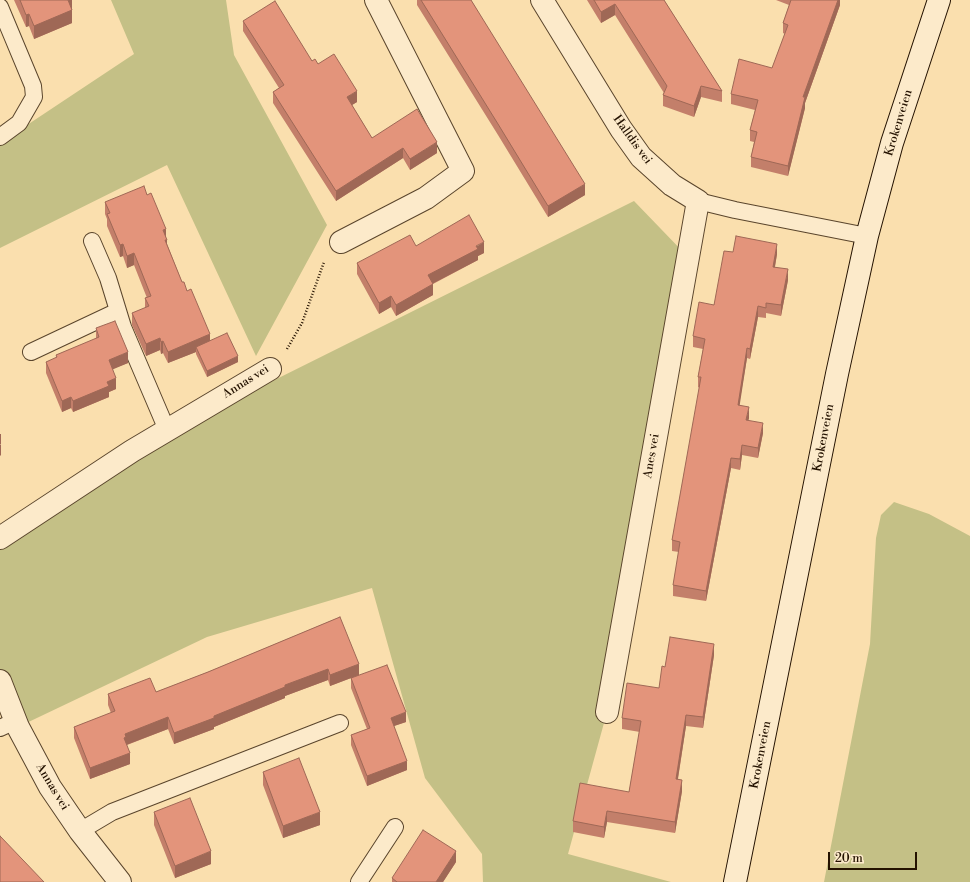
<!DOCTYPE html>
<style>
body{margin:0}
#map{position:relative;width:970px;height:882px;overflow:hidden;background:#fadfae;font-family:"Libre Bodoni",serif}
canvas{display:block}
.scale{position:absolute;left:828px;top:852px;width:89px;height:18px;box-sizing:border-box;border:2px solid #241200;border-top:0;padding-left:5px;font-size:12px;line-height:14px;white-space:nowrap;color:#241200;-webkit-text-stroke:3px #fceaca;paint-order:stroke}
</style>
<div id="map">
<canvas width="970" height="882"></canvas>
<div class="scale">20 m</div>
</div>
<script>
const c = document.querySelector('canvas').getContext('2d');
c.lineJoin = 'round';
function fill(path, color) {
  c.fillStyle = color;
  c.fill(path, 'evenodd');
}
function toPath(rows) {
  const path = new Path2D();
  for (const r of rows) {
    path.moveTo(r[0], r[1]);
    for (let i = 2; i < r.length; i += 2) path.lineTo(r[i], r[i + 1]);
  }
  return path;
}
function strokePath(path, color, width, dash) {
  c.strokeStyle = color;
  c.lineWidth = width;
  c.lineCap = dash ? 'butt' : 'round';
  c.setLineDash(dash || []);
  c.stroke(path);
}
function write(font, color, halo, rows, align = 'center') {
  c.font = font + ' "Libre Bodoni",serif';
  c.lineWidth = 3.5;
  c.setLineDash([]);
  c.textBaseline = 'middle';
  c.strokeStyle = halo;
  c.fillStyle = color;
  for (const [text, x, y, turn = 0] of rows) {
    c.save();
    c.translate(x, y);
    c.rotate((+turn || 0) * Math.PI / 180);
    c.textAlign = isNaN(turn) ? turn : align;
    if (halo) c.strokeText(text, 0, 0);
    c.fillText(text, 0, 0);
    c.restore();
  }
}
const green = toPath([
 [111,0,226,0,234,55,327,225,256,356,167,165,0,248,0,143,134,54],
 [634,201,688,257,607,712,568,854,671,882,483,882,482,854,425,778,372,588,207,637,18,727,0,681,0,538,132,451],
 [894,502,929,514,970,536,970,882,824,882,870,644,876,538,881,515]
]);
const path = toPath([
 [287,349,302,323,324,262]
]);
const lane = toPath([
 [0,137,19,123,34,97,33,86,0,7],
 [698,201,735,210,867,236],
 [92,241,108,278,123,327,167,430],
 [31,352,118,311],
 [0,728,15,721],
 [80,831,112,812,340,723],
 [359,882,395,827]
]);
const street = toPath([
 [542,0,621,129,641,157,672,185,698,201,607,712],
 [341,242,426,198,463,171,376,0],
 [0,538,132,451,270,369],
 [0,681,18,727,50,787,80,831,120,882]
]);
const secondary = toPath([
 [735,882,837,374,867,236,892,143,939,0]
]);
const wall = toPath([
 [14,0,72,0,72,23,34,39,29,26,26,27],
 [417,0,471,0,585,195,548,217,498,135,417,5],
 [587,0,664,0,722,91,722,102,701,97,694,117,663,106,663,95,664,93,615,15,601,23],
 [776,0,840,0,840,5,805,103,805,108,788,176,751,167,751,157,754,142,750,141,750,130,755,110,731,104,731,94,772,68,785,34,783,33,783,23,789,5],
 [243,21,318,64,357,102,352,105,372,138,437,153,410,170,403,158,336,201,273,103,273,92,279,88,243,31],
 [147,195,166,238,167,244,182,282,187,291,210,340,238,362,207,377,196,354,196,352,168,363,163,353,161,354,160,350,146,356,132,325,132,313,145,308,145,298,147,298,134,265,127,268,123,256,120,257,107,226,107,219,105,214,105,202],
 [416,246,484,253,478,256,478,260,433,284,433,295,396,316,391,307,379,314,357,274,357,263],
 [733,252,777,254,775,267,788,280,781,316,766,313,766,318,758,317,750,359,747,358,739,405,749,418,748,420,763,433,758,458,742,455,740,470,731,468,706,601,673,596,673,585,679,552,672,551,672,540,700,388,698,387,698,377,703,349,693,347,693,336,714,305],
 [96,328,128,363,112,369,116,389,109,392,109,397,73,412,71,408,62,412,46,373,46,362,56,358,56,355,96,339],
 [340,617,359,675,406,722,394,726,407,770,367,786,351,745,351,735,367,729,351,688,351,678,330,686,328,680,285,696,285,698,214,727,214,729,174,744,168,729,127,745,130,764,90,779,74,738,74,727,111,713,108,705,108,694,156,692,208,672],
 [714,655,703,728,686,726,678,779,682,791,675,833,607,822,604,838,573,832,573,821,629,792,640,732,622,729,622,718,659,688,665,667],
 [263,772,320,825,283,838,263,785],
 [154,812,211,864,175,878,154,825],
 [456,862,443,882,392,882,392,878]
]);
const shadedWall = toPath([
 [68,0,72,0,72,23,34,39,34,26],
 [838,0,840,0,840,5,805,103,805,108,788,176,788,166,803,97],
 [615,4,615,15,601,23,601,12],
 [29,14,29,26,26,27,26,15],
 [701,86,701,97,694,117,694,106],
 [357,91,357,102,347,108,347,97],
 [437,142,437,153,410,170,410,159],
 [403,148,403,158,336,201,336,191],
 [585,184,585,195,548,217,548,206],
 [166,229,166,240,167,240,167,251,163,230],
 [484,242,484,253,478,256,478,260,428,286,428,275],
 [123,244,123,256,120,257,120,245],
 [777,244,777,254,773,277,773,267],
 [134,253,134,265,127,268,127,256],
 [788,269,788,280,781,316,781,305],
 [433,284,433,295,396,316,396,305],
 [391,296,391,307,379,314,379,303],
 [758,306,758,317,750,359,750,349],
 [210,334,210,346,196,347,196,352,168,363,168,352],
 [160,338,160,350,146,356,146,344],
 [163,341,163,353,161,354,161,342],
 [747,348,747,358,738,416,738,405],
 [128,352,128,363,109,371,109,360],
 [238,356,238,362,207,377,207,371],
 [116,378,116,389,109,392,109,397,73,412,73,401,107,382],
 [71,397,71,408,62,412,62,401],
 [749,407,749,418,746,430,746,420],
 [763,423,763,433,758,458,758,448],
 [0,434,1,434,1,444,0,445],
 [0,445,1,445,1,455,0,456],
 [742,445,742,455,740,470,740,459],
 [731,458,731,468,706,601,706,591],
 [714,644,714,655,703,728,703,717],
 [359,664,359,675,330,686,330,675],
 [328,669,328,680,285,696,285,698,214,727,214,729,174,744,174,733,285,685],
 [406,712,406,722,391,727,391,718],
 [686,715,686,726,676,790,676,779],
 [168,717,168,729,126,745,124,738,125,734],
 [130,753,130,764,90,779,90,768],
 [407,761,407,770,367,786,367,776],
 [682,780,682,791,675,833,675,822],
 [607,811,607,822,604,838,604,827],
 [320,812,320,825,283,838,283,826],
 [211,851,211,864,175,878,175,866],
 [456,851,456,862,443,882,436,882]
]);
const building = toPath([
 [20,0,68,0,72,10,34,26,29,14,26,15,20,0],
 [421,0,471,0,585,184,548,206,498,124,421,0],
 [594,0,664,0,722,91,701,86,694,106,663,95,667,86,615,4,601,12,594,0],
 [791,0,838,0,803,97,805,97,788,166,751,157,757,132,750,130,758,100,731,94,739,59,772,68,788,25,783,23,791,0],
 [275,1,312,61,315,59,318,64,334,54,357,91,347,97,372,138,417,109,437,142,410,159,403,148,336,191,273,92,284,85,243,21,275,1],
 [144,186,147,195,151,193,166,229,163,230,167,240,165,240,182,282,184,282,187,291,191,289,210,334,168,352,163,341,161,342,160,338,146,344,132,313,149,306,145,298,151,296,134,253,127,256,123,244,120,245,107,214,110,213,105,202,144,186],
 [469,215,484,242,476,246,478,249,428,275,433,284,396,305,391,296,379,303,357,263,410,235,416,246,469,215],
 [736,236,777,244,773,267,788,269,781,305,766,303,766,308,758,306,750,349,747,348,738,405,749,407,746,420,763,423,758,448,742,445,740,459,731,458,706,591,673,585,680,542,672,540,701,377,698,377,705,339,693,336,699,302,714,305,724,251,733,252,736,236],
 [115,321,128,352,109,360,116,378,107,382,109,386,73,401,71,397,62,401,46,362,57,357,56,355,99,337,96,328,115,321],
 [227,333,238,356,207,371,196,347,227,333],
 [340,617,359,664,330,675,328,669,285,685,285,687,214,716,214,718,174,733,168,717,125,734,126,737,124,738,130,753,90,768,74,727,115,711,108,694,150,678,156,692,208,672,340,617],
 [670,637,714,644,703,717,686,715,676,779,682,780,675,822,607,811,604,827,573,821,580,783,629,792,641,721,622,718,627,683,659,688,662,666,665,667,670,637],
 [387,665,406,712,391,718,407,761,367,776,351,735,370,728,351,678,387,665],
 [299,758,320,812,283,826,263,772,299,758],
 [190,798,211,851,175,866,154,812,190,798],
 [423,830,456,851,436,882,397,882,392,878,423,830],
 [0,836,44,882,0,882,0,836]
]);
const streetNames = [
 ["Krokenveien",899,123,-73],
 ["Halldis vei",632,140,54],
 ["Annas vei",246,382,-32],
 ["Krokenveien",824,438,-79],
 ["Anes vei",652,456,-80],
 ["Krokenveien",761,755,-79],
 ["Annas vei",52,787,59]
];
fill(green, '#c4c086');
strokePath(lane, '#5a452c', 18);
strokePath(street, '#5a452c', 24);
strokePath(secondary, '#241200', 24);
strokePath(path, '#241200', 2.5, [1, 2]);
strokePath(lane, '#fceaca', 16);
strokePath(street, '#fceaca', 22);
strokePath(secondary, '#fceaca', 22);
fill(wall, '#c37f6a');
fill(shadedWall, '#9f6856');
fill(building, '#e3947b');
strokePath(building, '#9f6856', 1);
write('12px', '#241200', '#fceaca', streetNames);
</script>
